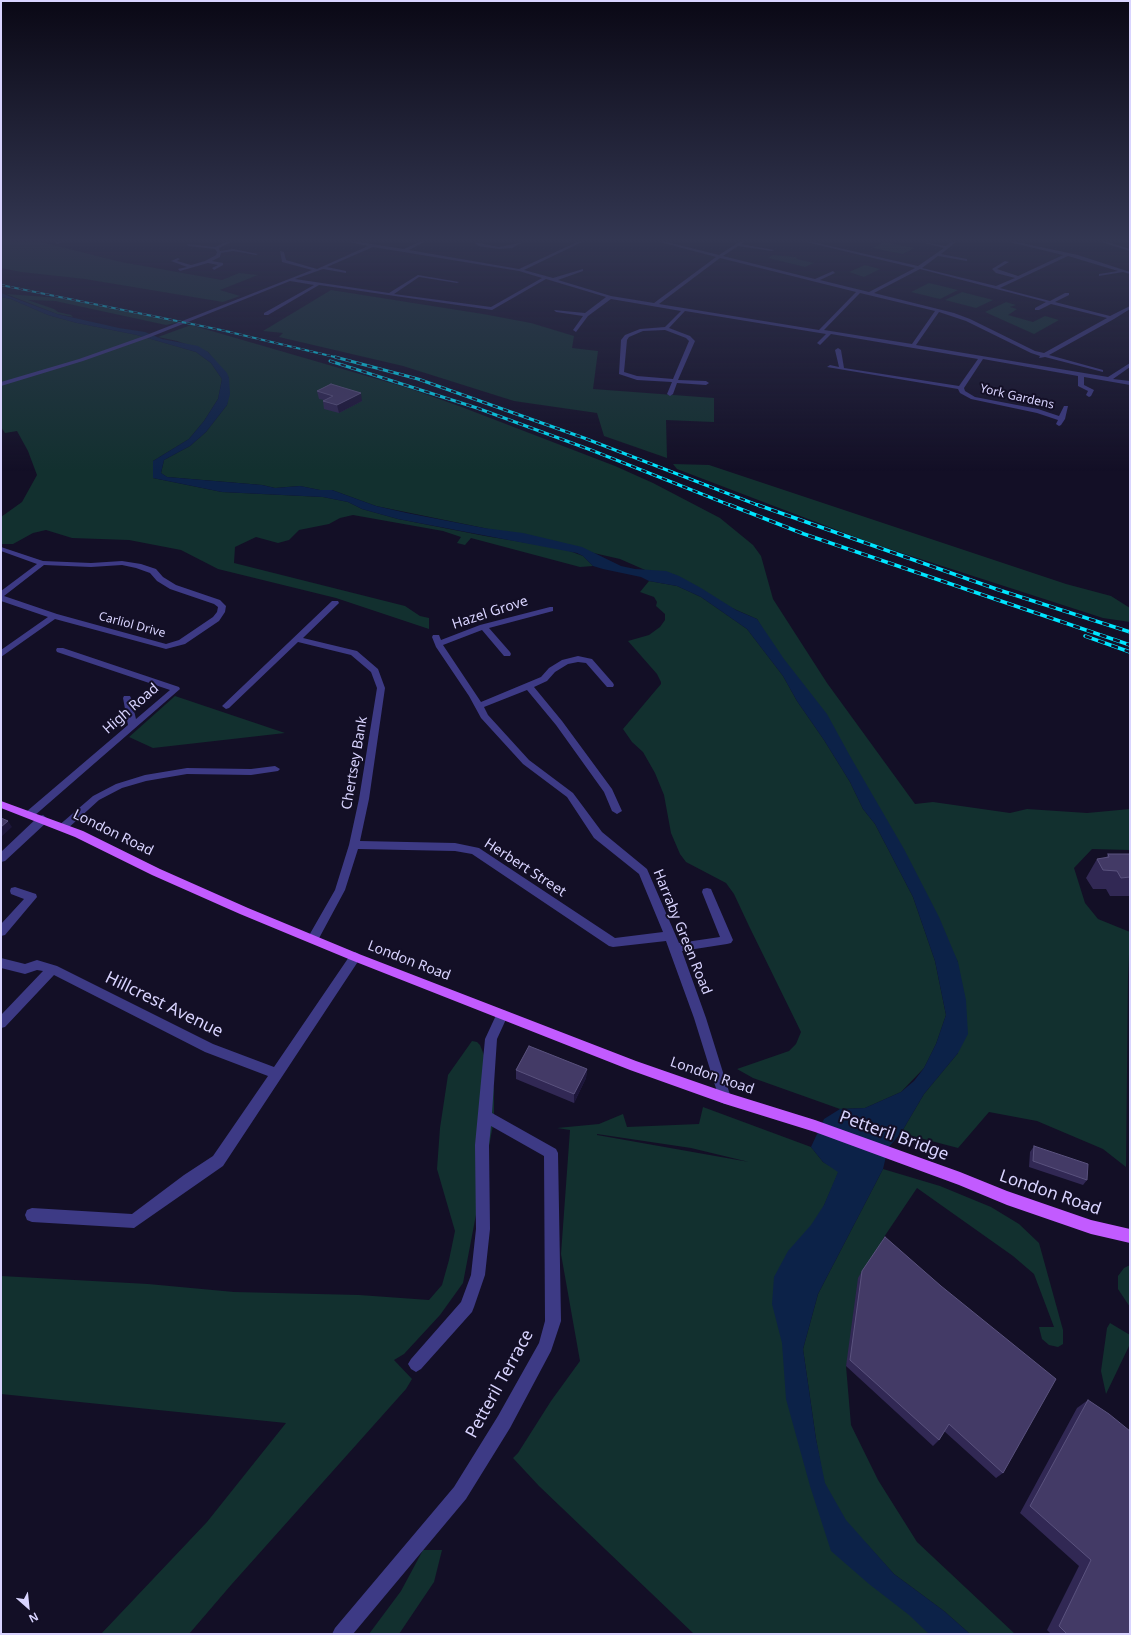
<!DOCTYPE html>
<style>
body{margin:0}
#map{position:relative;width:1131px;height:1635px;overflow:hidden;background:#130f26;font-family:"Noto Sans",sans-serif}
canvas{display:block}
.frame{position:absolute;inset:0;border:2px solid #d9d4ff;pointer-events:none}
.north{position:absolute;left:8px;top:1587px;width:40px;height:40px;-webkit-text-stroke:3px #130f26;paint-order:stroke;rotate:153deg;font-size:11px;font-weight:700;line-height:16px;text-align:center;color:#d9d4ff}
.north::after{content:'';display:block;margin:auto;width:14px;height:18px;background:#d9d4ff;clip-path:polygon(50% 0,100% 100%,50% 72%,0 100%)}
</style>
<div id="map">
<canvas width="1131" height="1635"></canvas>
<div class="frame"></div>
<div class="north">N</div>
</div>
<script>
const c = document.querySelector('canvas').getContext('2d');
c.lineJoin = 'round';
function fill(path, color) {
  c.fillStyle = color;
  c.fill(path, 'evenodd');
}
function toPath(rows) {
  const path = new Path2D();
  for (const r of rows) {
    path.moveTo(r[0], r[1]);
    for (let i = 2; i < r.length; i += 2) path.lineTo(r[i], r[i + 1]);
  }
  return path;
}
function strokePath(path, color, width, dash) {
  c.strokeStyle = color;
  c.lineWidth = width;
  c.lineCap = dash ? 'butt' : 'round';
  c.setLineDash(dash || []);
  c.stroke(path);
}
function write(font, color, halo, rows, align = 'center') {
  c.font = font + ' "Noto Sans",sans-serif';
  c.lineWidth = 4;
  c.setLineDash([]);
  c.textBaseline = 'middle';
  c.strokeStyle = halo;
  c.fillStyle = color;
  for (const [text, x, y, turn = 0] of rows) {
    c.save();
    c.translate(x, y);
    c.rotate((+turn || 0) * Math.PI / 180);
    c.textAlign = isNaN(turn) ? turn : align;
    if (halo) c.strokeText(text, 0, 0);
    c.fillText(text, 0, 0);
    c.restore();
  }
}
const green = toPath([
 [1,242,41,242,121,262,222,280,239,273,258,275,220,290,240,296,223,302,85,279,21,272,1,268],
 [884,242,914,248,903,254,873,248],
 [773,255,796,257,797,259,814,263,805,267,768,258],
 [865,265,880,269,864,277,849,272],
 [929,283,958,290,940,299,911,292],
 [331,290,483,314,531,323,574,336,572,348,598,351,593,389,714,398,714,422,666,420,667,458,604,436,597,413,514,401,403,366,279,337,283,333,263,331],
 [962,292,993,300,976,308,945,300],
 [6,294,61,298,181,322,166,325,55,301,28,300,54,309,58,312,71,315,73,317,57,314],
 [1,297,11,299,48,315,77,323,137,335,196,352,211,363,222,379,218,399,204,421,189,439,153,461,153,478,222,492,323,497,348,502,362,509,398,519,485,536,564,549,583,556,593,566,580,567,471,538,465,545,457,543,461,537,443,531,353,515,340,518,329,524,299,530,289,540,278,543,256,537,235,547,234,563,405,606,420,616,429,618,429,629,336,598,218,569,181,550,129,540,72,538,46,530,33,533,13,544,1,544,1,517,22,502,37,475,28,451,17,431,5,433,1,427],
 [1006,302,1016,305,1010,307,1017,309,1008,315,1033,322,1045,316,1059,320,1034,334,985,312],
 [191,325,408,388,459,406,615,466,653,483,720,518,753,545,761,556,773,599,827,683,915,804,933,802,1010,813,1027,809,1087,813,1130,809,1130,850,1092,849,1074,868,1085,903,1098,919,1130,932,1128,977,1126,1167,1103,1149,1037,1121,989,1112,958,1148,901,1133,924,1094,958,1053,958,962,757,619,620,559,484,528,376,506,332,490,320,490,300,486,275,488,262,485,167,477,161,473,164,460,190,446,206,432,227,405,229,378,208,352,177,341,158,337],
 [673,464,709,465,1066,584,1111,596,1130,608,1130,622,1103,618,871,543,677,469],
 [649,581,677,586,701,597,747,629,783,676,797,701,824,740,850,782,863,809,875,824,913,897,935,961,946,1015,936,1044,924,1068,901,1092,865,1108,840,1109,753,1078,737,1069,789,1051,796,1044,801,1032,749,926,734,894,726,883,686,862,680,854,671,833,664,795,655,773,643,752,632,742,623,729,661,684,661,682,657,674,628,641,649,635,660,627,665,620,665,614,656,606,657,602,654,597,640,592],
 [175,696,285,733,153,748,129,737],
 [472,1041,477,1042,480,1045,490,1070,494,1090,494,1120,463,1283,440,1315,404,1354,394,1360,412,1379,406,1389,231,1585,189,1634,101,1634,207,1522,286,1423,1,1394,1,1276,148,1284,234,1292,359,1295,429,1300,442,1285,449,1260,455,1231,437,1169,440,1128,448,1075],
 [703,1107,811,1147,823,1162,839,1171,783,1300,822,1472,816,1439,803,1349,818,1294,883,1169,940,1186,991,1207,1019,1224,1039,1243,1063,1330,1063,1344,1058,1347,1049,1345,1042,1339,1039,1327,1054,1327,1034,1274,1013,1256,917,1188,884,1237,880,1245,846,1366,851,1425,878,1480,917,1542,1015,1634,970,1634,944,1611,894,1574,864,1541,932,1634,694,1634,539,1486,513,1458,518,1453,551,1401,580,1361,561,1254,570,1130,557,1128,599,1124,623,1114,627,1127,699,1124],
 [597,1134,691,1148,749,1162,597,1135],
 [1130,1265,1130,1307,1118,1289,1118,1276,1124,1268],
 [1110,1323,1130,1335,1130,1344,1106,1394,1101,1371,1107,1328],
 [423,1550,442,1550,434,1582,399,1634,369,1634,401,1591]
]);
const water = toPath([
 [1,293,57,314,119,328,145,332,162,339,198,346,208,352,227,373,229,378,230,394,227,405,206,432,190,446,164,460,161,473,167,477,262,485,275,488,300,486,320,490,332,490,376,506,407,513,484,528,523,533,582,547,621,566,635,569,666,571,679,576,701,588,736,610,757,619,784,659,827,714,850,756,904,849,939,917,958,962,966,1000,968,1034,958,1053,924,1094,901,1133,888,1148,883,1169,818,1294,803,1349,816,1439,825,1483,846,1520,894,1574,944,1611,970,1634,929,1634,909,1615,869,1584,831,1551,810,1486,786,1399,782,1343,772,1304,774,1277,788,1251,811,1225,824,1205,838,1172,823,1162,811,1147,824,1119,840,1109,865,1108,901,1092,914,1081,924,1068,936,1044,946,1015,935,961,913,897,875,824,863,809,850,782,824,740,797,701,783,676,747,629,701,597,677,586,649,581,641,577,603,569,593,566,583,556,577,553,398,519,362,509,348,502,323,497,222,492,153,478,153,461,189,439,204,421,218,399,222,379,211,363,196,352,137,335,77,323,48,315,11,299,1,297]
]);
const minor = toPath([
 [56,242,62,242,57,244,55,243,56,242],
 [226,242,231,242,219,248,220,251,233,249,258,254,256,255,233,251,221,253,220,257,212,261,223,263,223,265,214,270,212,268,218,265,208,263,180,271,178,269,187,267,171,261,178,258,180,259,177,261,191,265,205,261,216,255,217,252,215,249,188,246,187,244,215,247,226,242],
 [349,242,359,242,404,249,419,242,424,242,409,250,519,269,577,242,582,242,524,270,553,278,583,269,583,271,558,280,611,296,654,303,716,257,660,242,667,242,719,255,739,242,744,242,741,244,774,250,772,251,738,246,723,256,815,279,833,271,835,273,820,280,869,292,915,268,806,242,813,242,918,266,944,248,921,242,946,246,951,242,956,242,941,254,967,259,967,261,938,256,922,268,996,286,1015,278,996,273,992,269,1005,261,1009,262,997,269,1018,276,1063,255,1009,242,1017,242,1078,255,1130,272,1130,274,1123,272,1099,276,1099,274,1118,271,1068,256,1000,288,1050,301,1065,293,1069,293,1069,295,1055,302,1110,316,1130,306,1130,309,1114,319,1049,355,1103,370,1103,372,1045,357,1039,358,1040,356,1031,353,966,321,939,312,916,345,1108,377,1130,363,1130,367,1113,379,1130,381,1130,385,1084,377,1084,385,1094,390,1091,396,1089,397,1086,395,1088,391,1078,386,1078,376,983,359,964,388,965,391,975,397,1038,409,1059,416,1064,406,1068,406,1065,419,1061,425,1059,426,1056,424,1058,420,1037,413,971,399,960,393,958,389,827,367,830,365,839,367,835,350,838,348,841,350,844,368,959,386,978,359,831,334,820,345,817,343,826,334,685,311,669,328,690,336,695,341,678,380,706,381,709,383,706,385,677,383,673,394,670,396,667,394,672,382,637,380,619,374,621,340,625,335,640,329,665,327,681,311,611,299,588,316,576,332,573,330,583,316,556,312,554,310,585,313,606,297,546,279,492,310,319,285,268,315,264,315,264,313,314,285,290,281,148,338,83,361,1,386,1,382,79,359,144,336,312,270,282,262,280,251,284,252,286,260,317,269,368,246,349,242],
 [373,247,519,271,542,278,491,307,394,294,419,277,457,283,459,282,418,275,389,293,295,279,323,269,346,273,346,271,327,267,373,247],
 [720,258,856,292,819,330,659,304,720,258],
 [920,269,1046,302,1035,308,1035,310,1039,310,1051,304,1107,318,1044,353,1035,351,970,319,954,313,874,293,920,269],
 [860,293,935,311,912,344,824,330,860,293],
 [665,330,686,338,689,341,673,379,637,376,624,372,627,340,629,337,643,331,665,330],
 [474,242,499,247,523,242,512,248,499,249,478,246,474,242],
 [1101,242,1107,242,1130,249,1130,251,1101,242],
 [1,547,43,561,91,563,122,561,141,564,156,569,163,577,176,585,220,600,226,606,225,612,219,621,185,644,166,649,55,619,1,657,1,650,48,617,1,601,1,591,37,564,1,551,1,547],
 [44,565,91,567,122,565,136,568,150,573,157,581,170,589,214,604,218,607,217,612,213,617,179,640,166,644,57,614,4,596,44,565],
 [332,601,338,601,339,603,303,638,357,651,378,669,385,688,369,799,360,841,455,843,479,848,615,938,663,932,639,874,594,838,567,797,523,764,481,718,469,696,436,647,432,637,433,635,439,635,441,640,480,625,550,607,553,607,553,611,489,628,510,652,511,654,510,656,504,656,482,630,443,645,481,702,541,677,549,668,562,660,578,656,592,659,613,683,614,685,613,687,607,687,586,663,578,662,568,664,555,672,547,681,534,687,562,721,612,789,622,811,617,814,612,811,604,792,556,725,527,690,484,707,488,715,529,760,573,793,602,832,647,869,679,943,720,937,702,892,703,889,707,888,711,889,733,940,731,943,727,944,682,951,706,1018,731,1098,730,1102,725,1104,720,1102,719,1098,694,1018,666,941,613,947,609,946,472,854,455,851,358,849,345,890,317,942,313,943,309,942,307,939,335,890,349,845,359,799,377,688,371,672,351,655,298,642,229,708,226,709,222,706,332,601],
 [57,648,63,648,179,687,180,689,34,816,30,818,26,816,25,814,26,812,128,725,123,698,124,696,130,696,131,698,136,719,170,690,57,652,56,650,57,648],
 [275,766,280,769,278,771,251,775,187,774,146,781,122,788,99,800,66,830,58,830,57,827,93,796,116,784,145,775,187,768,251,769,275,766],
 [43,815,48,819,47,822,5,861,1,862,1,852,39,816,43,815],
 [15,887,36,894,37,897,5,935,1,936,1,924,24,899,11,894,10,891,11,888,15,887],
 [355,952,359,954,361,957,359,960,223,1166,134,1228,32,1222,27,1220,25,1215,27,1210,32,1208,132,1214,184,1175,213,1156,268,1076,205,1052,54,975,5,1027,1,1028,1,1015,43,971,37,970,25,974,1,968,1,958,25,964,37,960,57,966,213,1044,274,1067,351,954,355,952],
 [502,1010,506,1011,508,1015,497,1039,492,1113,556,1149,558,1153,561,1321,551,1351,510,1428,466,1499,353,1634,332,1634,335,1628,454,1487,498,1416,539,1343,545,1321,544,1156,491,1126,489,1145,490,1229,485,1275,474,1307,472,1312,421,1369,416,1372,411,1369,408,1364,411,1359,461,1302,471,1275,476,1229,475,1145,485,1039,498,1011,502,1010]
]);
const major = toPath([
 [1,801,83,831,160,869,248,908,359,954,636,1061,725,1092,815,1120,960,1172,1007,1191,1091,1220,1130,1229,1130,1243,1091,1234,1007,1205,959,1185,815,1132,725,1104,630,1070,351,960,240,914,152,875,75,837,1,808,1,801]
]);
const railFar2 = toPath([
 [1,285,221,330,339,358]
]);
const railFar1 = toPath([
 [335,357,418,379,584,438,760,506],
 [330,361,477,408,591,450,732,506]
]);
const rail = toPath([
 [730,505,804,534,1130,645],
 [758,505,999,590,1130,632],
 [1085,636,1130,652]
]);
const wall = toPath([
 [317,391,362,401,339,413,324,409,323,401,324,400,319,399],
 [1108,854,1130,854,1130,896,1110,896,1106,889,1093,889,1086,878,1097,859,1106,858],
 [587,1069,586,1078,574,1103,516,1079,516,1070],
 [1034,1146,1087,1180,1083,1185,1029,1167,1030,1152],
 [862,1271,1003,1473,996,1478,944,1431,939,1440,933,1446,846,1366,858,1278],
 [1088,1400,1130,1634,1051,1634,1047,1630,1079,1566,1020,1513,1077,1408]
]);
const shadedWall = toPath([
 [361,393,362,401,339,413,337,405],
 [8,821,12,827,1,837,1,827],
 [587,1069,586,1078,574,1103,574,1094]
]);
const building = toPath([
 [331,384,361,393,337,405,323,401,333,396,317,391,331,384],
 [1,818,8,821,1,827,1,818],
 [1108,854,1130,854,1130,877,1121,878,1117,871,1103,870,1097,859,1109,857,1108,854],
 [529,1046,587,1069,574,1094,516,1070,529,1046],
 [1034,1146,1088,1164,1087,1180,1033,1161,1034,1146],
 [885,1237,941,1286,1056,1379,1003,1473,949,1424,939,1440,850,1360,862,1271,885,1237],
 [1088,1400,1109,1414,1130,1431,1130,1634,1067,1634,1059,1626,1091,1560,1030,1506,1088,1400]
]);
const farStreetnames = [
 ["York Gardens",1017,397,13],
 ["Carliol Drive",132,625,15]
];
const streetNames = [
 ["Hazel Grove",490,613,-18],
 ["High Road",131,709,-41],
 ["Chertsey Bank",355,763,-80],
 ["London Road",113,833,26],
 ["Herbert Street",525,868,33],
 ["Harraby Green Road",682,932,68],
 ["London Road",409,961,21],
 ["London Road",712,1076,19]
];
const nearStreetnames = [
 ["Hillcrest Avenue",164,1005,26],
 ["Petteril Bridge",894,1136,20],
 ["London Road",1050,1193,19],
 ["Petteril Terrace",500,1384,-61]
];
fill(green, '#12302f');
fill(water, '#0c2248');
fill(minor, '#3d3a85');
fill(major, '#c25bff');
strokePath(railFar2, '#00e5ff', 2);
strokePath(railFar1, '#00e5ff', 3);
strokePath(rail, '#00e5ff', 3.5);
strokePath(railFar2, '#130f26', 1.5, [4.5]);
strokePath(railFar1, '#130f26', 2, [5.5]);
strokePath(rail, '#130f26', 2.5, [7]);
fill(wall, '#312854');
fill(shadedWall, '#1d163a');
fill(building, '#433a66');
strokePath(building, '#5a527e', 1);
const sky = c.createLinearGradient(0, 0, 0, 471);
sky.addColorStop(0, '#0a0815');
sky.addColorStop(0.51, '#333752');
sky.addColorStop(1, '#33375200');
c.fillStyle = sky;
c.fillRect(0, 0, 1131, 471);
write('12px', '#d9d4ff', '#130f26', farStreetnames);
write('14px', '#d9d4ff', '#130f26', streetNames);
write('17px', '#d9d4ff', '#130f26', nearStreetnames);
</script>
